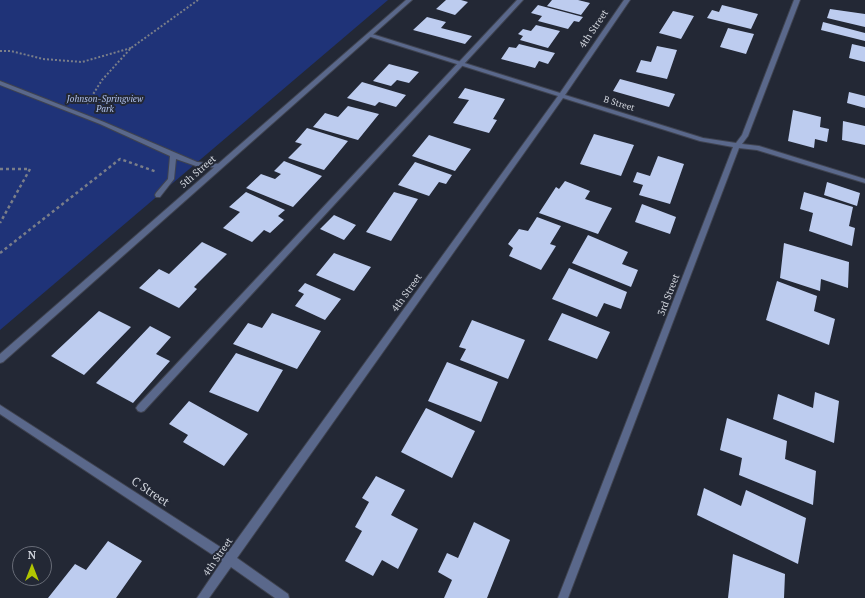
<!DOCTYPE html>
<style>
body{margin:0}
#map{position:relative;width:865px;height:598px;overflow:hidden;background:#232835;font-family:"PT Serif",serif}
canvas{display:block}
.north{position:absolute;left:12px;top:546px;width:40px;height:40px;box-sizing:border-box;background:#232835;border:1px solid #686c77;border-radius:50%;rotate:0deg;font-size:11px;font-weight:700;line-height:16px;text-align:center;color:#cfd3db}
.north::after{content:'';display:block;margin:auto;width:14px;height:18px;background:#b0c501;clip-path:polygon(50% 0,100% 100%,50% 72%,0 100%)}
</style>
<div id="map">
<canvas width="865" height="598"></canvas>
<div class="north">N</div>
</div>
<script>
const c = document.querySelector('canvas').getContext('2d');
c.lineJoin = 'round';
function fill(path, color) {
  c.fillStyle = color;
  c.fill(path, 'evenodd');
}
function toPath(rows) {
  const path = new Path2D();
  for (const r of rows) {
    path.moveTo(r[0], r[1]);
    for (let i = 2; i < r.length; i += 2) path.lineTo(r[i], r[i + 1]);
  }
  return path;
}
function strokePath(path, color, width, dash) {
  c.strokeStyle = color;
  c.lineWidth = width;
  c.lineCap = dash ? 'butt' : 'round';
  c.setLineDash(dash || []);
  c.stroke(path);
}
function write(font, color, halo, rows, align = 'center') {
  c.font = font + ' "PT Serif",serif';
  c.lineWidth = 4;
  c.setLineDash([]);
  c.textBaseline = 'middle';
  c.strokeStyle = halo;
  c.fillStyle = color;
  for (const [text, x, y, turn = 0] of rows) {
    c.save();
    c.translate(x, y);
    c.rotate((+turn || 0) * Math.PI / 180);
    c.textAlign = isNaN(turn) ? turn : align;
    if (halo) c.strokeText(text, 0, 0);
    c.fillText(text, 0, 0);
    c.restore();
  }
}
const green = toPath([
 [0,0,388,0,0,330]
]);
const building = toPath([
 [446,0,461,0,468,2,455,15,436,9],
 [552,0,578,0,590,3,581,15,547,6],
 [538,5,583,17,579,22,574,21,568,29,538,21,542,16,531,13],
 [722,5,758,14,751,29,707,18,712,10,719,12],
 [830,9,865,14,865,27,827,18],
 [673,11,694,16,681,39,659,33],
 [427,17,446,22,441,28,472,36,465,44,413,30],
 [823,22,865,33,865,41,821,30],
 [536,25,560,31,548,48,520,40,523,36,518,34,523,29,531,31],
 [728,28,754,34,746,54,720,47],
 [519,44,555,53,548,64,539,61,535,68,501,59,509,47,516,48],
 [852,44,865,47,865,62,849,58],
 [657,46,677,50,667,79,636,72,641,60,651,62],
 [389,64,419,72,409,83,397,80,391,86,373,81],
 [620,79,675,94,669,107,613,91],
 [362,82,406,95,396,107,379,102,375,106,347,98],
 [465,88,505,99,493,119,497,120,489,133,453,123,469,100,458,98],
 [849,92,865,96,865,108,847,103],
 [348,106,379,114,358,140,313,127,325,113,338,117],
 [793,110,821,117,820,127,829,129,827,142,815,139,814,148,788,141],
 [843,121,865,126,865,145,842,140],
 [307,128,348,141,324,170,288,158,302,144,295,142],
 [594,134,634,145,621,176,580,164],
 [429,135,471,149,455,171,412,156],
 [658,156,684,164,670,204,639,195,643,185,633,182,637,172,650,176],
 [284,161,322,176,293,207,246,188,261,174,275,179,281,174,274,171],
 [415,162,452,175,446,184,439,182,429,196,398,185],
 [565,181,590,191,585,199,612,208,598,234,539,213,556,187,559,189],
 [827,182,860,193,857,206,824,195],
 [246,192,285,210,278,216,284,220,270,233,264,230,252,242,223,228,240,212,229,207],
 [394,192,418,199,391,241,366,232],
 [804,192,853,207,849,226,855,228,852,246,809,231,813,213,800,209],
 [642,204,676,217,670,234,635,222],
 [334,215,356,225,344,240,320,229],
 [537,217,561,226,550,244,556,246,541,270,509,256,513,248,508,244,519,229,528,231],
 [588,235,628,252,622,264,638,270,631,287,572,263],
 [202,242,227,254,194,287,197,289,179,308,139,288,159,269,169,274],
 [784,243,849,262,848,288,821,279,820,291,780,278],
 [334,253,371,267,354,291,316,275],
 [569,268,627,292,621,309,604,303,597,317,552,299],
 [777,281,817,296,814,311,835,319,829,345,766,320],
 [305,283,341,299,325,320,295,306,304,294,298,291],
 [99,311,131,327,84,375,51,356],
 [272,313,321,331,297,369,233,344,248,323,262,328],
 [562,313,610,332,597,359,548,340],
 [472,320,525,340,508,379,460,360,466,349,459,347],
 [150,326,171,337,156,354,170,361,133,403,96,383],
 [236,353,283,370,258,412,209,392],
 [447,362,498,382,481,422,428,401],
 [815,392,839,401,834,443,773,419,778,394,813,408],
 [189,401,248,434,224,466,183,442,188,435,169,424],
 [426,408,475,431,452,478,401,452],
 [727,418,787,441,785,459,816,471,813,505,739,475,742,458,720,450],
 [376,476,405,490,391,515,418,529,398,569,382,560,373,576,345,561,362,531,355,527,369,502,362,498],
 [704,488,741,506,746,490,806,518,798,564,697,515],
 [474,522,510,540,487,598,444,598,452,580,438,572,447,553,458,558],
 [108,541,142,561,116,598,48,598,75,564,86,570],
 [733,554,785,574,784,598,728,598]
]);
const pathFar1 = toPath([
 [0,51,11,51,43,59,82,62,131,48],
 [87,104,102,80,131,48,198,0]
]);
const path = toPath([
 [0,169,30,169,0,223],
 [0,253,120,159,157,172]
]);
const service = toPath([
 [517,0,523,0,144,411,141,412,138,411,136,408,138,405,517,0],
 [0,81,104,122,197,162,220,164,223,166,220,168,196,166,176,159,174,179,160,197,156,197,155,195,156,193,168,179,170,156,100,124,0,85,0,81]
]);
const minor = toPath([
 [624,0,630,0,565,95,703,138,736,143,742,135,794,0,800,0,748,136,742,144,759,146,865,179,865,183,757,150,739,148,568,598,558,598,733,147,700,141,563,98,237,558,288,594,289,598,275,598,231,567,209,598,197,598,222,561,0,414,0,405,228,552,558,96,368,36,368,34,372,34,560,93,624,0]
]);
const tertiary = toPath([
 [406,0,412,0,3,362,0,363,0,354,406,0]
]);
const farParknames = [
 ["Johnson-Springview",105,99],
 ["Park",105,109]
];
const farStreetnames = [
 ["B Street",619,104,17]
];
const streetNames = [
 ["4th Street",594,29,-56],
 ["5th Street",198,172,-41],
 ["4th Street",407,293,-54],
 ["3rd Street",669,295,-69],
 ["4th Street",218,557,-55]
];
const nearStreetnames = [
 ["C Street",150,492,34]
];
fill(green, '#1f3378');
fill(building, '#bdccef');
strokePath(service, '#3f4350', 2);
strokePath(minor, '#3f4350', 2);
strokePath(tertiary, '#3f4350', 2);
strokePath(pathFar1, '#7a7e89', 2, [2, 2]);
strokePath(path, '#7a7e89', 2.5, [3, 3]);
fill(service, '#5a688b');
fill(minor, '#5a688b');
fill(tertiary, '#5a688b');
write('italic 9px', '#afc0eb', '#232835', farParknames);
write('9px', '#cfd3db', '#232835', farStreetnames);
write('10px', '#cfd3db', '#232835', streetNames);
write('12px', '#cfd3db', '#232835', nearStreetnames);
</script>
